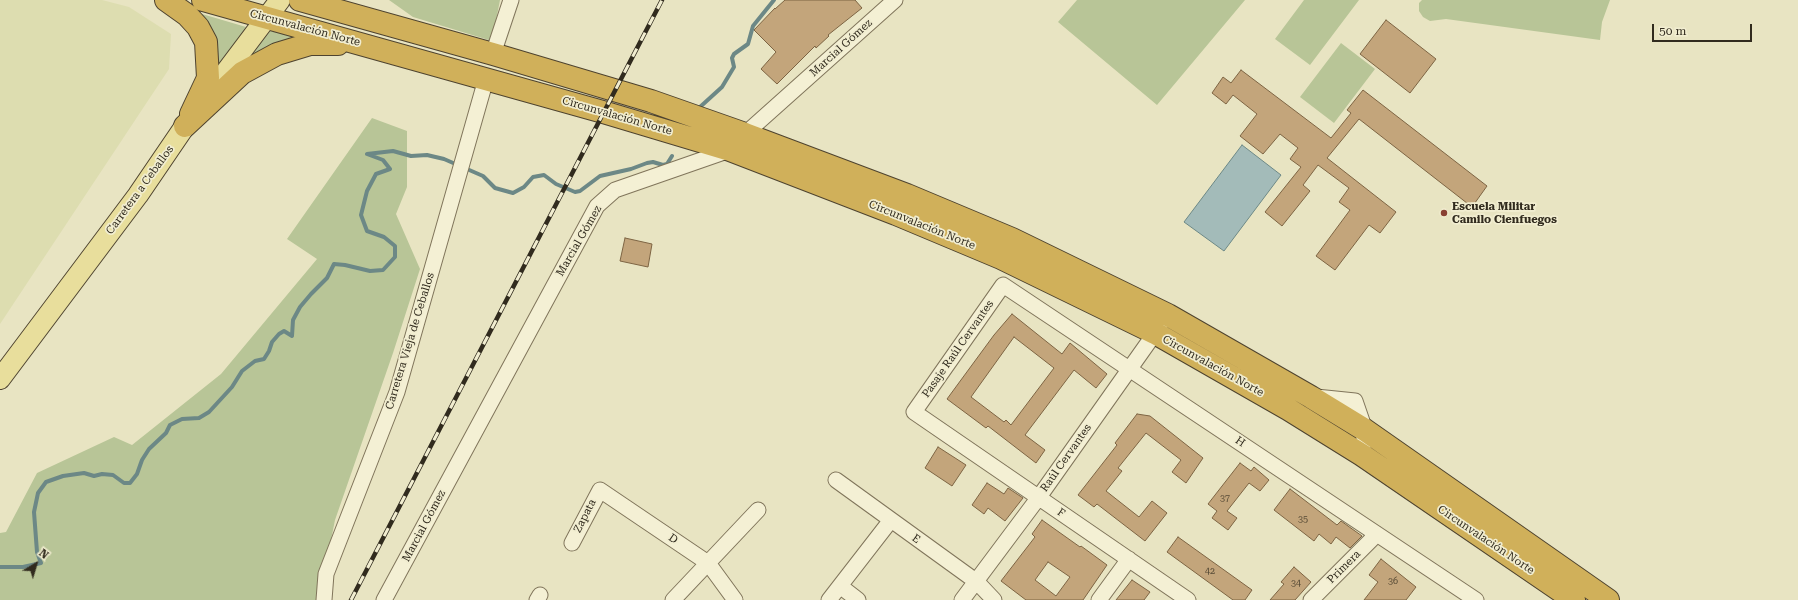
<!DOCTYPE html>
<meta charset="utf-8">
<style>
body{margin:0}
#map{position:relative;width:1798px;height:600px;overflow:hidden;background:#e8e4c2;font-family:"Roboto Serif",serif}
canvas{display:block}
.north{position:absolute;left:16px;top:544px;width:40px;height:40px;-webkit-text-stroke:3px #f1edd0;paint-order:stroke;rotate:38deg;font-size:11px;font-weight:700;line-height:16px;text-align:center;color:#312b1e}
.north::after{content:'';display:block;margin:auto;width:14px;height:18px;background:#312b1e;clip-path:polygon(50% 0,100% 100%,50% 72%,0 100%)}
.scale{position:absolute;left:1652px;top:24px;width:100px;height:18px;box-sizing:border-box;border:2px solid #312b1e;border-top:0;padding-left:5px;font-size:12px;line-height:14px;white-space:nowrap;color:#312b1e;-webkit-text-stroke:3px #f1edd0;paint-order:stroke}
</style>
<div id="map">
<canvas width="1798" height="600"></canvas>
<div class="north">N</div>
<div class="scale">50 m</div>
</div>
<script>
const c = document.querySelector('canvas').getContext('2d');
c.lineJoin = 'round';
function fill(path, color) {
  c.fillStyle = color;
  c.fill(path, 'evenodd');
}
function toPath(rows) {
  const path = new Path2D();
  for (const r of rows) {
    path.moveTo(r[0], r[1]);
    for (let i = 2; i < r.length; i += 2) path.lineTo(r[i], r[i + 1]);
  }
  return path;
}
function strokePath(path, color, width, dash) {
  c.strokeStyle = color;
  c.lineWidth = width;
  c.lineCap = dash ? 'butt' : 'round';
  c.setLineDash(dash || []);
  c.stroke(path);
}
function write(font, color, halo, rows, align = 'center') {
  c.font = font + ' "Roboto Serif",serif';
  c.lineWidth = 3.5;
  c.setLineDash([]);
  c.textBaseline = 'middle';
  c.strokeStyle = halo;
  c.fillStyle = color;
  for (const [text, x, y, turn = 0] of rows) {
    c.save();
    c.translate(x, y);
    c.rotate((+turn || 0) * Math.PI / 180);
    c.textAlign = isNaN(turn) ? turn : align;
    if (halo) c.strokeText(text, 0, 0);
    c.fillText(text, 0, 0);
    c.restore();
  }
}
const farmland = toPath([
 [0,0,102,0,129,7,171,34,169,69,0,324]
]);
const green = toPath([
 [389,0,500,0,492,41,413,17],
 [1077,0,1245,0,1157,105,1058,22],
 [1304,0,1359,0,1310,65,1275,39],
 [1422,0,1610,0,1602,22,1600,40,1446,19,1430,21,1423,17,1419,11,1419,3],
 [192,11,246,27,219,73,217,41,211,29],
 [270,31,300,36,248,58],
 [1341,43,1375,69,1334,123,1300,97],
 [372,118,407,131,407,187,396,214,420,269,393,353,335,520,319,600,0,600,0,533,6,532,37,473,114,437,132,445,221,374,317,259,287,239]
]);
const water = toPath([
 [1242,145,1281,175,1224,251,1184,222,1242,145]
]);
const stream = toPath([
 [700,107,722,87,734,67,732,58,734,54,748,44,753,26,774,0],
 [0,567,23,567,41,563,37,552,34,512,38,493,46,482,63,476,84,473,94,476,102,474,113,475,124,483,130,483,137,474,142,460,149,449,166,433,170,425,182,419,199,418,209,412,232,387,242,371,255,361,264,359,269,351,272,342,279,334,284,331,292,336,293,320,300,307,311,294,327,278,334,264,345,265,370,271,383,270,395,257,395,246,384,237,367,231,361,215,367,191,376,174,390,169,383,160,367,154,393,151,411,156,427,155,444,159,483,176,495,188,513,193,524,187,533,177,544,175,556,184,575,192,580,191,600,176,631,169,647,163,653,162,663,165,667,164,672,156]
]);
const building = toPath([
 [785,0,855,0,862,8,828,35,829,36,816,48,815,46,777,84,761,69,776,52,754,30,775,8,775,9,785,0],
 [1386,20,1436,59,1410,93,1360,54,1386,20],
 [1241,70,1331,138,1351,113,1347,110,1363,90,1487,186,1472,207,1359,119,1327,158,1396,212,1380,233,1369,225,1335,270,1316,256,1350,210,1339,202,1349,188,1318,165,1303,185,1310,191,1282,226,1265,212,1301,167,1290,159,1298,148,1280,134,1263,154,1240,136,1257,114,1233,95,1226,104,1212,93,1223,77,1231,83,1241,70],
 [625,238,652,244,648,267,620,261,625,238],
 [1012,314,1062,354,1070,343,1107,374,1096,388,1074,370,1025,435,1045,450,1036,463,988,426,986,428,947,399,994,335,1012,314],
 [1014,337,1054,368,1011,425,1006,420,1004,422,971,397,1014,337],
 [1137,414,1150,416,1203,458,1186,483,1172,472,1181,460,1146,433,1118,468,1122,471,1106,491,1139,517,1152,501,1167,513,1145,541,1097,504,1094,507,1078,495,1117,445,1115,443,1137,414],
 [938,447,966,465,952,486,925,468,938,447],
 [1240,463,1251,471,1254,467,1269,480,1260,491,1249,483,1227,511,1237,518,1228,530,1212,518,1217,511,1208,504,1240,463],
 [987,483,1004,494,1008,488,1023,498,1005,521,988,508,984,514,972,505,987,483],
 [1290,489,1337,525,1341,521,1362,536,1350,548,1336,537,1331,544,1319,534,1314,541,1274,510,1290,489],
 [1042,520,1080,547,1081,546,1107,565,1083,600,1026,600,1001,581,1035,537,1032,534,1042,520],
 [1048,562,1070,577,1056,596,1035,580,1048,562],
 [1178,537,1252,590,1245,600,1233,600,1167,552,1178,537],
 [1381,559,1416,587,1406,600,1364,600,1378,582,1369,575,1381,559],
 [1294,567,1311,582,1295,600,1270,600,1284,584,1281,582,1294,567],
 [1132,580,1150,592,1144,600,1116,600,1132,580]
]);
const minor = toPath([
 [493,54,511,0],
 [1316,397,1355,401,1365,430,1362,455],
 [836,480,977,582,994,600],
 [572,543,600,490,708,563,735,600],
 [840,586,858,600],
 [324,600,326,574,397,392,486,79],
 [384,600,597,206,615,190,730,150,745,134,895,0],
 [537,600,540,595],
 [673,600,758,510],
 [829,600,891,520],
 [962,600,1039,497,1160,326],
 [1099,600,1129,559],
 [1188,600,914,412,1003,285,1476,600],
 [1311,600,1377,534]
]);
const major = toPath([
 [0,379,138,195,185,126,280,0]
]);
const highway = toPath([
 [166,0,187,15,198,27,206,42,208,78,191,114],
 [203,0,603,112,730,150,896,214,1001,258,1155,333,1288,409,1362,455,1574,600],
 [300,0,493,54,651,101,745,134,907,195,1012,239,1168,315,1311,397,1365,430,1608,600],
 [185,126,242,73,277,54,310,44,338,44]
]);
const rail = toPath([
 [351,600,662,0]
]);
const markers = [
 [1444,213,4,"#894031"]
];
const numberNames = [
 ["37",1225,498],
 ["35",1303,519],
 ["42",1210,571],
 ["36",1393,581],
 ["34",1296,583]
];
const streetNames = [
 ["Circunvalación Norte",305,28,15],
 ["Marcial Gómez",841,48,-42],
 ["Circunvalación Norte",617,116,16],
 ["Carretera a Ceballos",140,190,-54],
 ["Circunvalación Norte",922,225,22],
 ["Marcial Gómez",579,241,-60],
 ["Carretera Vieja de Ceballos",410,341,-73],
 ["Pasaje Raúl Cervantes",958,349,-55],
 ["Circunvalación Norte",1213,366,29],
 ["H",1240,442,34],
 ["Raúl Cervantes",1066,458,-55],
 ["F",1061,513,34],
 ["Zapata",585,516,-63],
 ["Marcial Gómez",424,526,-62],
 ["D",673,539,34],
 ["E",916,539,36],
 ["Circunvalación Norte",1486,540,34],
 ["Primera",1344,567,-45]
];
const poiNames = [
 ["Escuela Militar",1452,207],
 ["Camilo Cienfuegos",1452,220]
];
fill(farmland, '#ddddb0');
fill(green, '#b8c597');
fill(water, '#a3bbb9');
strokePath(water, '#6c8886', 1);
strokePath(stream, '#6c8886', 4);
fill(building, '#c3a57b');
strokePath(building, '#7d6443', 1);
strokePath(minor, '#80755b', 17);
strokePath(major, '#4e432f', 22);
strokePath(highway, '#4e432f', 24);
strokePath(minor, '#f4f0d4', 15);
strokePath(major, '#e8de9c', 20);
strokePath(highway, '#d0b05a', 22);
strokePath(rail, '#312b1e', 4.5);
strokePath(rail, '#f1edd0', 3, [9]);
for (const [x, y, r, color] of markers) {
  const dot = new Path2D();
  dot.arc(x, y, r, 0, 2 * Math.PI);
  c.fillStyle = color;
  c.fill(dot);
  strokePath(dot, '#f1edd0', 1.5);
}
write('9px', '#564a35', null, numberNames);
write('11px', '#312b1e', '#f1edd0', streetNames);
write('bold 11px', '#312b1e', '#f1edd0', poiNames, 'left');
</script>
